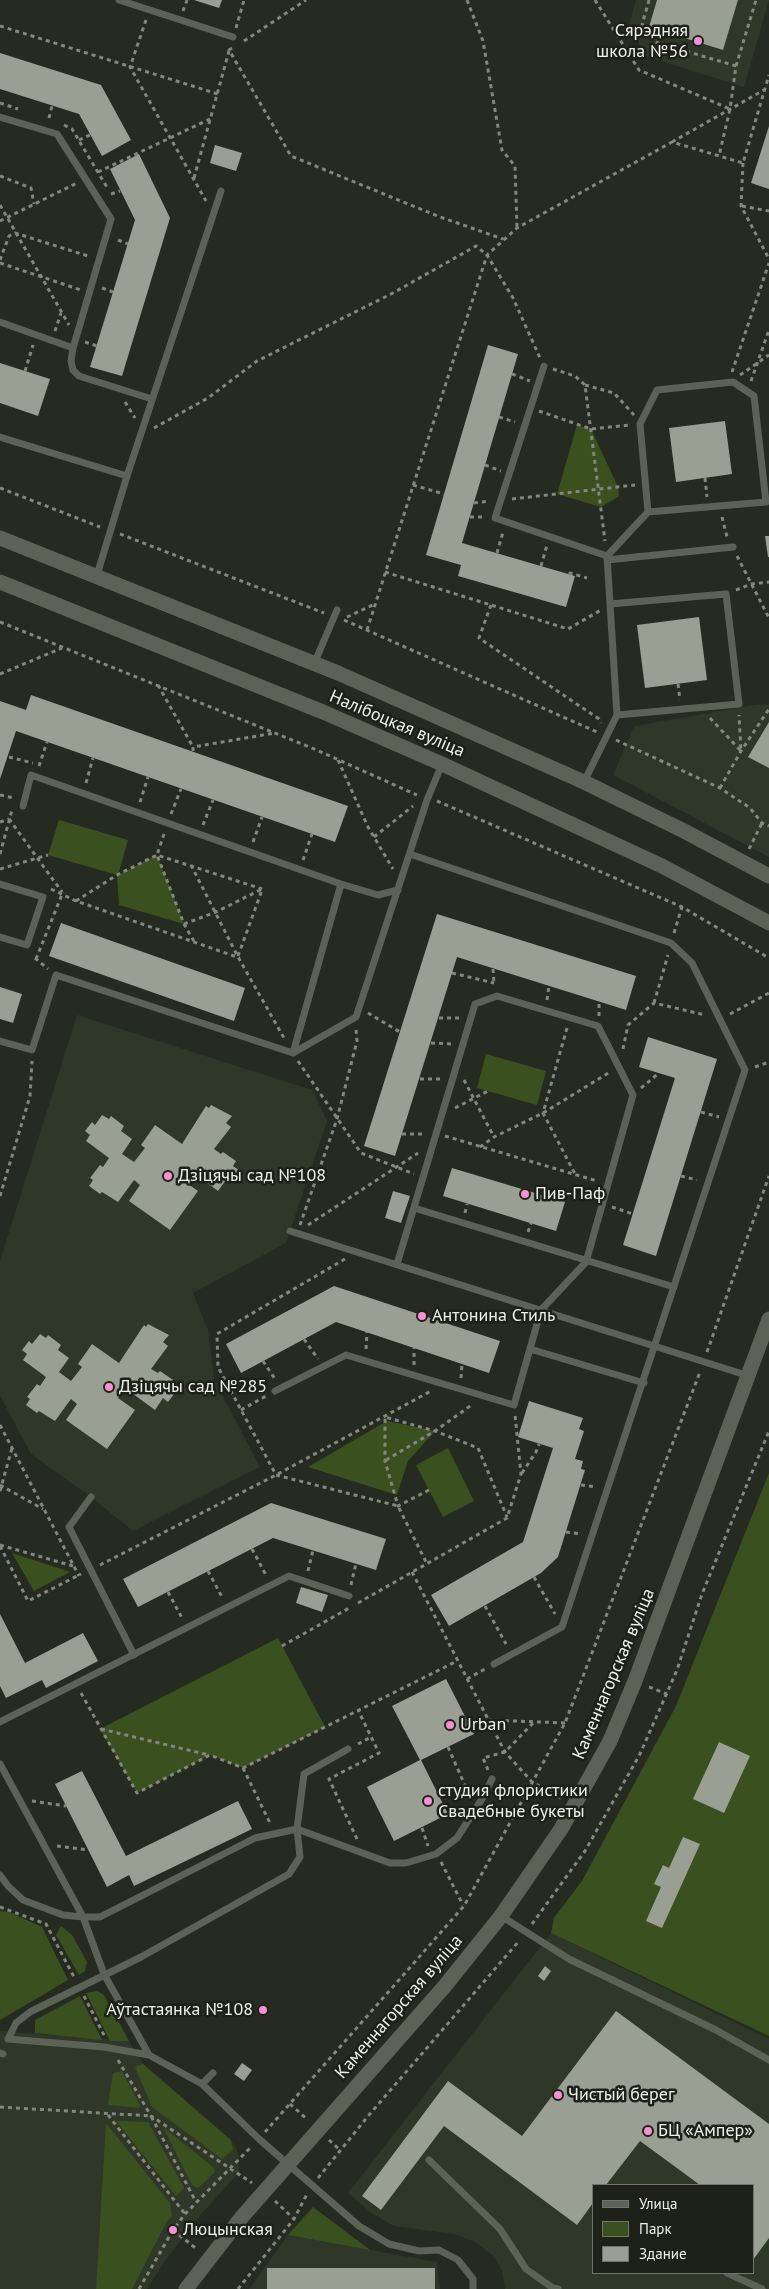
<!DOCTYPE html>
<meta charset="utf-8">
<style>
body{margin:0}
#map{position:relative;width:769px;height:2289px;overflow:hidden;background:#262b21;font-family:"PT Sans",sans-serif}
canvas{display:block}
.legend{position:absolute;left:592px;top:2184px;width:162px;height:90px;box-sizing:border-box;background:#1d2118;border:1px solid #71756c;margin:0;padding:6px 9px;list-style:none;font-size:15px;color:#eef2eb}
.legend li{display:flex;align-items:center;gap:10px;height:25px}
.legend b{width:25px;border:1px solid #71756c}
</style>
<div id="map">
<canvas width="769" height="2289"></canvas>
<ul class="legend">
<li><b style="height:6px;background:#5c6256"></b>Улица</li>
<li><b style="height:14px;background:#3a501f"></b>Парк</li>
<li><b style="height:14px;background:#999f93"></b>Здание</li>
</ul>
</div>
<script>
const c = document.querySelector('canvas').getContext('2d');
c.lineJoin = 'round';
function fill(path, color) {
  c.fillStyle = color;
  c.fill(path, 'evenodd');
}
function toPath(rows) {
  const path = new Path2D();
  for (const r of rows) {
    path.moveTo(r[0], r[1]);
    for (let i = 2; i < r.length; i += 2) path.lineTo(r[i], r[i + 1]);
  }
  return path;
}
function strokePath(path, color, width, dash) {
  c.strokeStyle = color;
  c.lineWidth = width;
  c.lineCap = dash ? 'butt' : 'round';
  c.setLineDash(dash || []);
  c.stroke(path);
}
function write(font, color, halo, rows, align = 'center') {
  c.font = font + ' "PT Sans",sans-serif';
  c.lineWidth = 5;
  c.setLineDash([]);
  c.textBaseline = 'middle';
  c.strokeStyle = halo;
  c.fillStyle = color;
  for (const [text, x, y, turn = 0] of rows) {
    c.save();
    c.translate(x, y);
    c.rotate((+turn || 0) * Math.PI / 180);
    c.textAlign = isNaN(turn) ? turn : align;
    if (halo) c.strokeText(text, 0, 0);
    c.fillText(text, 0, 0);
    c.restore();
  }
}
const built = toPath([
 [636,0,769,0,744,87,645,56,629,25],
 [769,704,769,857,613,775,634,726,755,705],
 [77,1015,312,1090,327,1121,286,1243,193,1293,208,1330,214,1379,260,1467,133,1531,91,1497,31,1454,0,1396,0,1261],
 [551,1933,769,2039,769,2289,505,2289,502,2271,495,2257,475,2242,454,2234,394,2226,373,2214,348,2193],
 [593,2185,753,2185,753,2273,593,2273],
 [0,2031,129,2041,143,2064,235,2145,239,2156,239,2172,197,2219,165,2261,147,2289,0,2289],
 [288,2235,437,2262,440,2289,249,2289]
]);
const green = toPath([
 [577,425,591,429,618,487,619,496,601,507,557,494],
 [59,820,128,840,118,875,157,855,184,924,119,905,117,875,48,855],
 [486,1054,546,1071,537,1105,477,1088],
 [387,1421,435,1431,408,1461,397,1495,308,1467],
 [448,1448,474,1501,443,1517,416,1465],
 [769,1473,769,2036,551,1933,554,1918,582,1881,676,1706],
 [12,1553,70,1572,34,1591],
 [278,1638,325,1727,243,1768,210,1755,137,1793,100,1729],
 [0,1911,9,1912,42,1927,68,1980,0,2020],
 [61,1926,72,1935,87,1962,85,1971,79,1975,56,1935],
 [97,1991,104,1995,129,2041,110,2041,86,1993],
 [80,1996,102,2040,35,2033,35,2020],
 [143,2064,231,2140,233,2150,222,2159,152,2107,135,2067],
 [122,2071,140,2105,139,2108,108,2105,113,2073],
 [116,2121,148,2122,184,2188,176,2196],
 [106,2123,170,2203,172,2217,167,2221,132,2289,96,2289],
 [163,2127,213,2167,215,2172,198,2188,192,2185],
 [313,2207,370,2250,288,2235]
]);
const building = toPath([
 [194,0,222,0,219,8],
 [657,0,738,0,723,50,649,27],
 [0,53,101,85,131,140,102,156,79,114,0,89],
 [769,126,769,189,751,183],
 [215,145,242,153,236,171,210,163],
 [139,154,170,218,122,376,90,367,135,220,110,169],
 [488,345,518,354,462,543,575,576,566,607,458,576,461,565,426,555],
 [0,363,50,379,38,416,0,403],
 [725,421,732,474,676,482,669,428],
 [765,536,769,536,769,557,768,557],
 [699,617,707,680,645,688,637,625],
 [31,695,348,806,335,842,16,731,0,779,0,701,26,710],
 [769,722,769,768,748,757],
 [437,914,636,976,626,1010,457,957,395,1156,364,1146],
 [61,923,245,988,234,1021,49,956],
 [0,987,22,994,13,1023,0,1019],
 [648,1037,717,1059,656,1256,623,1245,675,1078,639,1067],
 [211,1105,232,1116,226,1123,231,1127,214,1149,221,1154,223,1152,236,1161,233,1166,240,1171,231,1183,226,1180,218,1191,188,1169,181,1179,198,1191,170,1230,129,1201,140,1185,134,1180,118,1202,102,1192,100,1194,89,1186,93,1180,90,1178,100,1165,103,1167,109,1158,86,1141,90,1135,85,1131,92,1122,95,1125,102,1115,109,1119,111,1116,124,1126,121,1131,132,1139,122,1154,134,1162,145,1148,141,1145,155,1125,182,1144,206,1106,209,1108],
 [452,1168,565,1202,556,1231,443,1196],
 [393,1191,410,1196,401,1223,385,1218],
 [334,1286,500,1341,489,1373,336,1322,241,1373,226,1344],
 [148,1324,169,1335,163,1342,168,1346,151,1369,158,1373,160,1371,173,1380,170,1385,177,1390,168,1402,163,1398,155,1410,125,1388,118,1398,135,1410,107,1449,66,1420,77,1404,71,1399,55,1421,39,1411,37,1413,26,1405,30,1399,27,1397,37,1384,40,1386,46,1377,23,1360,27,1354,22,1350,29,1341,32,1344,40,1334,46,1338,48,1335,61,1345,58,1350,69,1358,59,1372,71,1381,82,1367,78,1364,92,1344,119,1363,144,1325,146,1327],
 [529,1401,583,1418,579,1429,584,1431,575,1459,583,1461,581,1469,585,1470,558,1557,541,1573,449,1626,431,1595,523,1542,553,1448,518,1437],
 [271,1503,386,1539,376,1570,273,1538,138,1607,123,1579],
 [301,1587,328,1595,322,1612,296,1603],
 [0,1614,25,1663,83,1633,98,1661,46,1688,42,1680,6,1698,0,1686],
 [446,1679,474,1734,421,1760,448,1814,394,1841,367,1787,420,1760,392,1706],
 [719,1742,750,1756,724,1813,693,1799],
 [82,1771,126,1856,238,1801,252,1829,134,1886,129,1875,107,1887,55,1784],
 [683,1837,700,1844,662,1928,646,1921,661,1887,654,1884,663,1865,669,1868],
 [545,1966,551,1971,544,1981,538,1976],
 [616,2011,769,2124,769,2238,753,2260,753,2185,700,2185,640,2141,606,2185,593,2185,593,2203,577,2225,444,2126,381,2210,362,2196,448,2081,522,2136],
 [242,2063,252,2070,244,2081,234,2074],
 [267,2268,435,2268,435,2289,267,2289]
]);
const path = toPath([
 [467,0,483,41,502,150,515,166,517,228],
 [595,0,639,70,730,109],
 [649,0,642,25,655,42,736,66,730,109,719,156],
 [183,11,187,0],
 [146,20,130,67,206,201],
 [0,26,218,94],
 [236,28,244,0],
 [244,41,306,0],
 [232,48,229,50,291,156,440,217,503,239],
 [736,66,756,0],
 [0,103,18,109],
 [49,118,52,106],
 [64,125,72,129,108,189],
 [79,140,90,135],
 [672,142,764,90],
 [743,163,741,206,769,259],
 [98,172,210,119],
 [0,176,31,188,34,204],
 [194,178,229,51],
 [111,194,120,191],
 [0,205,69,325],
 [742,206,769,211],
 [0,221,77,183],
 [118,240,128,244],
 [0,260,9,236,15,233,88,256],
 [0,263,81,290],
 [102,288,113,292],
 [55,331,61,313],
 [85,342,97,346],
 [553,369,575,376,585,385,605,541],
 [25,371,33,345],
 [732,372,769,263],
 [512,374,530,381],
 [740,375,769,355],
 [751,381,769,330],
 [585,385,614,393,634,415],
 [125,402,135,418],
 [539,411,591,429,630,425],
 [499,417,515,422],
 [154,428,208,398,257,361,393,293,476,246,487,255,513,298,540,358],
 [485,465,501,471],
 [705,478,707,497],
 [413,485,444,494],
 [0,488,100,527],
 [512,499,635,485],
 [474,503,489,501],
 [470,517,484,517],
 [722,517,727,537],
 [120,534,324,613],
 [497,553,503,532],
 [737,556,769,618],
 [541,566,547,545],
 [385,572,568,629,601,610],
 [569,574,570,573,587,578],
 [736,590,751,584,769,582],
 [491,605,479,638,599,719,601,723],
 [347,617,375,604],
 [344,620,597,732],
 [0,622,312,748,417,795],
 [367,630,487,255,517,228,672,142,743,163,769,75],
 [0,674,62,648],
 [678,684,680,700],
 [158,685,193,747],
 [710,718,741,751,739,715],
 [616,740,720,788,750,808,762,823,769,826],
 [193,751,193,747,275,733],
 [9,757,33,763],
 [338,760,368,827,393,869],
 [39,766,47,742],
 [86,783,93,758],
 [720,788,741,751,769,709],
 [0,795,14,798],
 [437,801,682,907,769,958],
 [140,802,148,777],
 [171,814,181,789],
 [9,819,62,892],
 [0,822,9,819],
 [203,825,213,800],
 [164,834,157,855,184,924,195,943],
 [374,837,413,806],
 [253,842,262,817],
 [749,849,762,823],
 [0,854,12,810],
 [303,860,312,834],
 [191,865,238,957,284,1038],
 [0,869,48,855],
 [51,889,76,901,237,957],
 [76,901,117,875,157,855,262,889],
 [184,924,216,912,262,889],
 [674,933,682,907],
 [238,956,262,890],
 [35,958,48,969],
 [36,959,63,892],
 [493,969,494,983],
 [452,973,494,983],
 [547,1000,549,986],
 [654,1003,668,955],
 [368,1013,400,1032],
 [730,1014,769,993],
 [599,1016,599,1002],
 [439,1018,461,1018],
 [567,1028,543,1113,575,1174],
 [431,1043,453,1044],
 [623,1049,628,1025,654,1003,705,1015],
 [298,1061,361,1153,414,1174],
 [755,1067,769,1062],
 [420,1079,441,1079],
 [464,1080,494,1137],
 [641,1088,659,1073],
 [455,1108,488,1091],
 [701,1112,719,1117],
 [402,1134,426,1134],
 [445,1136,597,1181],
 [480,1147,494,1137,543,1113,610,1072],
 [681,1176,697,1180],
 [0,1196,30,1096,32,1061],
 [612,1207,633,1214],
 [465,1213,467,1204],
 [300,1225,337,1119,357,1041,356,1030],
 [308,1225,418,1153],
 [528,1232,531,1223],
 [345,1259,217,1334,218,1367,276,1475,398,1506,427,1564],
 [304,1339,318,1359],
 [366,1349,367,1332],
 [707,1352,769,1176],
 [263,1361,275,1379],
 [414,1365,414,1348],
 [461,1378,462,1364],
 [241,1410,266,1396],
 [0,1425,79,1576],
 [386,1460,435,1431,473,1404],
 [522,1473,536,1452,539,1444],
 [0,1485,43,1509],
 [581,1485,597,1487],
 [429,1490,398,1506,385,1461,385,1417,435,1431,478,1448,507,1517],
 [0,1491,12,1448],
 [566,1532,582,1534],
 [0,1545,73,1566],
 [0,1546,28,1601,81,1574],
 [252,1549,267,1577],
 [100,1565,276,1475,431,1391],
 [208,1571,222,1597],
 [308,1571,313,1550],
 [412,1572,505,1752,532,1782,563,1799],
 [534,1577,555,1614],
 [351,1585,356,1563],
 [168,1592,182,1618],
 [358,1603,507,1518,521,1474,515,1415],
 [485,1606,506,1644],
 [282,1646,351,1607],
 [467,1679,485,1669],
 [649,1687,667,1694],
 [81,1693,137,1793,210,1755,243,1768,457,1661],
 [489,1720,565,1723],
 [101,1729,209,1755],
 [358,1744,371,1737],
 [448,1747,471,1799],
 [243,1768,270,1823],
 [488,1770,483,1758,505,1752,534,1722],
 [32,1801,66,1806],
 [422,1828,428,1846],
 [357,1839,329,1779,379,1753,358,1710],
 [57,1846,88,1850],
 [441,1862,463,1905],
 [0,1907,46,1924,74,1977],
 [532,1924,585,1851,640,1754,677,1670,702,1594,769,1431],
 [84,1996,105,2037],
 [118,2060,151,2116,252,2183],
 [290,2104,308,2120],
 [0,2107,151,2116,196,2202],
 [108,2115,185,2214],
 [265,2132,464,1906,565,1723,700,1372],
 [329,2140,340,2150],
 [318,2178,369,2115,519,1941],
 [275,2201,294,2219],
 [173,2230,198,2250],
 [139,2289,173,2230,185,2214,252,2146],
 [238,2289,294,2219,307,2194]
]);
const service = toPath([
 [119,0,233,37],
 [0,117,57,134,111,219,73,348],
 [0,322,73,348,71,361,73,370,79,376,152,399],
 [544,366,495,518,607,556],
 [0,437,127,476],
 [607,560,733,547],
 [97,575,127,476,221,191],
 [610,604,726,594,739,704,617,715],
 [314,664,337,610],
 [584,782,617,715,607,556,648,512,766,502,754,396,733,382,657,390,640,424,648,512],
 [23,806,31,775,341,884,378,895,398,890],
 [410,854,671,943,692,963,745,1070,562,1627,494,1664],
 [0,884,43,897,27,945,0,937],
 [0,1041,32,1050,56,975,293,1053,356,1017,427,800,442,764],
 [293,1053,341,884],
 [414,1208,674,1287],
 [290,1231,749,1376],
 [530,1349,644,1383],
 [275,1391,346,1355,514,1405,541,1310,586,1262,633,1095,598,1026,497,996,475,1004,397,1264],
 [91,1497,69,1527,134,1655],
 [0,1722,289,1576,349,1596],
 [0,1764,83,1917,104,1974,149,2055,202,2084,259,2139,359,2226,389,2244,419,2251,439,2250,458,2260,473,2279,473,2289],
 [0,1875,8,1886,23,1900,63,1915,83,1917,100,1917,255,1838,297,1829,390,1863,406,1863,436,1854,457,1838,482,1799,492,1779],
 [501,1916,569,1959,716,2030,769,2060],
 [0,2053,3,2054],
 [149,2055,104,2047,8,2039,16,2023,30,2012,141,1957,289,1874,300,1857,297,1829,304,1774,348,1749],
 [202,2084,213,2073],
 [429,2160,500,2229,526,2269,553,2288,558,2289],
 [727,2273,762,2289]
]);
const secondary = toPath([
 [0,538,338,673,584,782,684,831,769,876],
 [0,582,323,712,442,764,662,866,769,923],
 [186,2289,241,2218,444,1987,501,1916,561,1829,610,1741,635,1681,769,1319]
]);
const markers = [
 [698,41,5,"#f491d4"],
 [168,1176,5,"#f491d4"],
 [525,1194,5,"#f491d4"],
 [422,1316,5,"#f491d4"],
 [109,1387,5,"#f491d4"],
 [450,1725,5,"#f491d4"],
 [428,1801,5,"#f491d4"],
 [263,2010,5,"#f491d4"],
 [558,2095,5,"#f491d4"],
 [648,2131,5,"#f491d4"],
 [173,2230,5,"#f491d4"]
];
const poiNames = [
 ["Сярэдняя",688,31,"right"],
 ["школа №56",688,52,"right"],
 ["Дзіцячы сад №108",178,1176],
 ["Пив-Паф",535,1194],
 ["Антонина Стиль",432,1316],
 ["Дзіцячы сад №285",119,1387],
 ["Urban",460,1725],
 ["студия флористики",438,1791],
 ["Свадебные букеты",438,1812],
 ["Аўтастаянка №108",253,2010,"right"],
 ["Чистый берег",568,2095],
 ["БЦ «Ампер»",658,2131],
 ["Люцынская",183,2230]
];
const streetNames = [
 ["Налібоцкая вуліца",397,724,23],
 ["Каменнагорская вуліца",614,1674,-67],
 ["Каменнагорская вуліца",399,2007,-49]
];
fill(built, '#2f3728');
fill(green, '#3a501f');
fill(building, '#999f93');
strokePath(path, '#83887f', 3, [4, 4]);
strokePath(service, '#5c6256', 7);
strokePath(secondary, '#5c6256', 15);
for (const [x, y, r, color] of markers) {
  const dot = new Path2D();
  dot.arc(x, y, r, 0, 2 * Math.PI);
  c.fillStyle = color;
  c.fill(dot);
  strokePath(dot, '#1d2118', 2);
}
write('18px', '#eef2eb', '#1d2118', poiNames, 'left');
write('18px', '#eef2eb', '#1d2118', streetNames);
</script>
